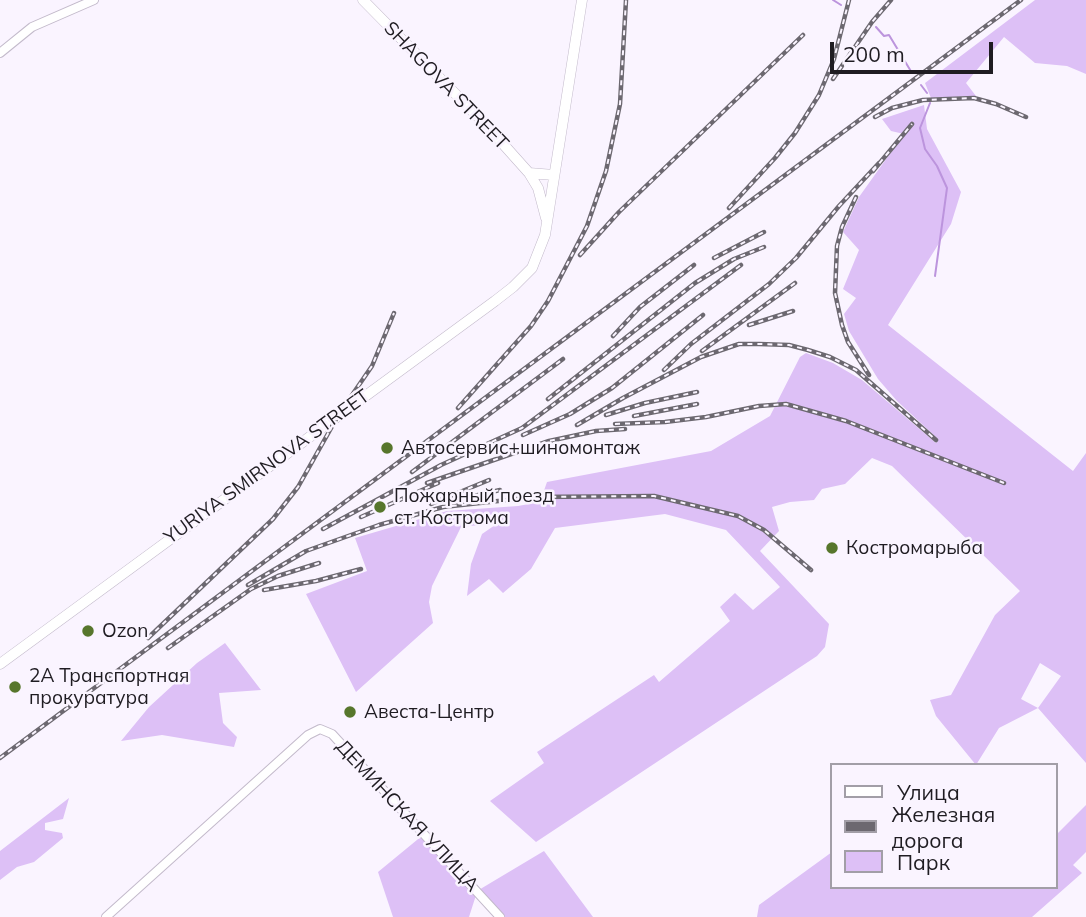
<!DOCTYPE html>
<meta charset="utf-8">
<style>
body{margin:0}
#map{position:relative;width:1086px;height:917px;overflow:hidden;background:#faf4ff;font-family:Mulish,sans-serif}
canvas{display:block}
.legend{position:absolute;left:830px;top:763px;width:228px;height:126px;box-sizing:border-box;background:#faf4ff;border:2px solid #a29ea7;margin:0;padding:9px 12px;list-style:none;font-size:21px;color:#1f1c22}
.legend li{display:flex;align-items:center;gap:14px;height:35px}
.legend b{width:35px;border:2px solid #a29ea7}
.scale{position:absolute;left:830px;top:42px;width:163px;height:32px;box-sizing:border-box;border:4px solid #1f1c22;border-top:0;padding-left:9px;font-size:21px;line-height:24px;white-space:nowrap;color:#1f1c22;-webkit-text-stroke:5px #faf4ff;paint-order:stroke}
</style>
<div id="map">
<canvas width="1086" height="917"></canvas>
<ul class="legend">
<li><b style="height:9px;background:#fff"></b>Улица</li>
<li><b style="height:9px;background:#6c6870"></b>Железная дорога</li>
<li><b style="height:19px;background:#ddc0f6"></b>Парк</li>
</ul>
<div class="scale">200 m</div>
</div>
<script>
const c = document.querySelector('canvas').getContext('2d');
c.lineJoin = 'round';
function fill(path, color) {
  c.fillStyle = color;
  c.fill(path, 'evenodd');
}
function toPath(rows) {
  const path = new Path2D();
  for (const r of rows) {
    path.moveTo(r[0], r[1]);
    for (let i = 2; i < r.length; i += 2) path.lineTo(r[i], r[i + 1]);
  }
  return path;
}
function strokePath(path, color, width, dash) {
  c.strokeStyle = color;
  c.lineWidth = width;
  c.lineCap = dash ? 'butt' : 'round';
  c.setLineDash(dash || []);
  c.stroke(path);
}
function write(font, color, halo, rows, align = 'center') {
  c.font = font + ' Mulish,sans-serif';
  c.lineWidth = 5;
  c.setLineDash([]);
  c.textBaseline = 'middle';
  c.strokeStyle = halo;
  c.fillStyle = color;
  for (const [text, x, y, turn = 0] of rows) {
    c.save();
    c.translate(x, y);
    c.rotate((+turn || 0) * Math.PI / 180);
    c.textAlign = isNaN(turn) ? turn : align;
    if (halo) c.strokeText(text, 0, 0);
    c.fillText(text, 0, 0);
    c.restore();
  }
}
const green = toPath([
 [1035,0,1086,0,1086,74,1067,66,1035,63,1004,37,966,83,976,96,931,98,925,83],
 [924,105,927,129,961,192,951,224,888,325,1073,471,1086,453,1086,763,1038,708,999,728,976,765,936,716,930,700,951,695,995,615,1020,591,892,466,872,458,845,484,822,489,814,500,790,502,772,507,779,531,760,551,829,624,825,647,817,656,536,842,490,801,544,763,537,752,654,675,659,682,730,621,720,607,735,593,753,610,780,587,726,530,665,514,555,528,531,569,503,593,489,579,467,596,471,564,482,534,498,523,461,527,432,586,429,602,433,623,356,692,306,594,367,571,355,538,447,511,518,506,540,502,547,482,711,451,770,416,800,357,806,353,833,363,862,380,936,443,938,439,897,401,878,379,849,331,844,314,856,298,843,289,859,250,843,232,859,197,904,134,891,131,882,119],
 [1040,663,1061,676,1038,708,1021,699],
 [225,643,261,690,219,693,223,723,237,737,234,747,162,735,121,741,149,707,197,663],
 [69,798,63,819,45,823,45,830,62,833,63,838,34,862,17,867,0,880,0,851],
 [1086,805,1086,852,1073,865,1082,873,1032,917,757,917,759,905,832,852,832,887,1056,887,1056,835],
 [423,835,477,891,544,851,593,917,500,917,477,892,469,917,393,917,378,872]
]);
const stream = toPath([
 [833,0,841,5],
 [876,27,884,36,889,35,912,73],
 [921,85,927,93],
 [930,103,920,128,925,149,937,166,947,188,935,276]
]);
const minor = toPath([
 [0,53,32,27,94,0],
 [106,917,308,735,320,729,332,734,500,917]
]);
const major = toPath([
 [363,0,487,126,529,173,538,188,546,218],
 [529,173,554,175],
 [0,664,495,301,513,287,532,268,545,235,582,0]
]);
const rail = toPath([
 [833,79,872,22,891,0],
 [875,117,892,108,923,100,974,98,996,104,1026,117],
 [873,171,912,124],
 [856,197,842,227,837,246,835,293,842,325,848,342,869,375],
 [729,208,775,158,795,133,819,95,834,59,849,0],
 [580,255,619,212,803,35],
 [714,258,764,232],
 [749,325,793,311],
 [613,336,640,307,694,265],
 [702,351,795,283],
 [664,370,691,344,769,284,796,258,839,206,879,163],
 [548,399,695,283,734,259,764,247],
 [458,408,531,326,548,301,587,226,606,171,620,104,626,0],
 [606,415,645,403,697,392],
 [634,416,697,404],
 [615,424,665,422,706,417,759,406,786,404,846,421,1004,483],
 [577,425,623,398,701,357,739,344,759,344,789,345,808,350,830,357,856,370,936,440],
 [523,435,570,414,612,388,703,315],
 [412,472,563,359],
 [427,483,549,441,596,431,625,429],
 [474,496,500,490],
 [431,504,489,480],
 [361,517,438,483],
 [323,529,441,465,522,428,741,265],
 [248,585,306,551,379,525,443,507,535,497,654,496,738,516,764,530,811,570],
 [264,590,316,581,361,569],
 [148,638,273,519,298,487,339,414,372,366,394,313],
 [168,648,251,589,278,576,319,563],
 [0,758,1021,0]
]);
const markers = [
 [387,448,7,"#57762c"],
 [380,507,7,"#57762c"],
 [832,548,7,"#57762c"],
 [88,631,7,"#57762c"],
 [15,687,7,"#57762c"],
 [350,712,7,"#57762c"]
];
const streetNames = [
 ["SHAGOVA STREET",446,86,46],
 ["YURIYA SMIRNOVA STREET",267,467,-36],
 ["ДЕМИНСКАЯ УЛИЦА",407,816,47]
];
const poiNames = [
 ["Автосервис+шиномонтаж",401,448],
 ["Пожарный поезд",394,496],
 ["ст. Кострома",394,518],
 ["Костромарыба",846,548],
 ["Ozon",102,631],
 ["2А Транспортная",29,676],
 ["прокуратура",29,698],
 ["Авеста-Центр",364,712]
];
fill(green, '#ddc0f6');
strokePath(stream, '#bc94dd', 2);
strokePath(minor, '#c3bacb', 10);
strokePath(major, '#c3bacb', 11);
strokePath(minor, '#fff', 8);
strokePath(major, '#fff', 10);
strokePath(rail, '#6c6870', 4.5);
strokePath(rail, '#faf4ff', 2, [5]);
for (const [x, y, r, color] of markers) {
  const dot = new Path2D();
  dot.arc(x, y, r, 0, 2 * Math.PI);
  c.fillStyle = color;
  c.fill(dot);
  strokePath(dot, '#faf4ff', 2.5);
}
write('19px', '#1f1c22', '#faf4ff', streetNames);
write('19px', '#1f1c22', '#faf4ff', poiNames, 'left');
</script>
